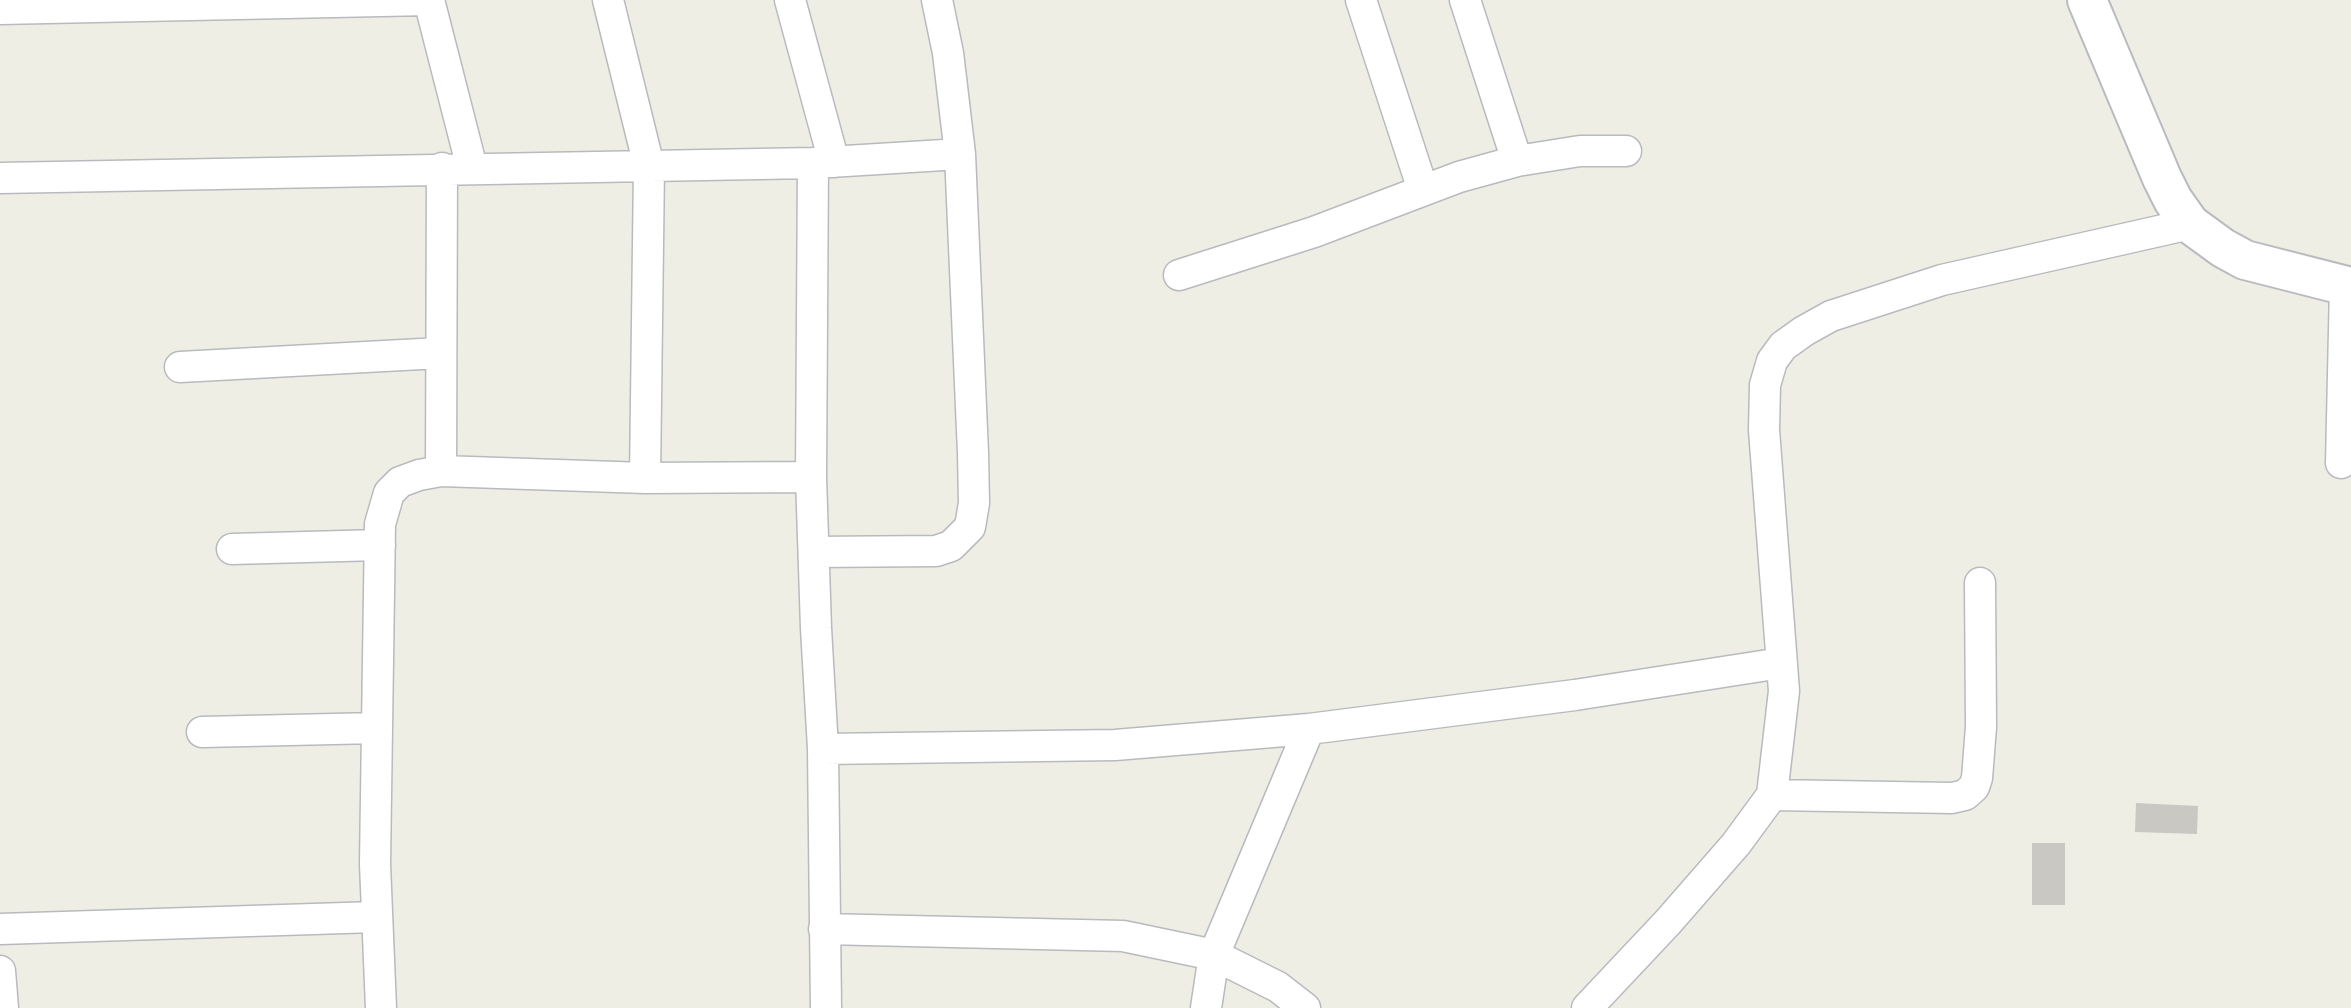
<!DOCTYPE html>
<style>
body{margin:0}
canvas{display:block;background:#efeee5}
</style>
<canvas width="2351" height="1008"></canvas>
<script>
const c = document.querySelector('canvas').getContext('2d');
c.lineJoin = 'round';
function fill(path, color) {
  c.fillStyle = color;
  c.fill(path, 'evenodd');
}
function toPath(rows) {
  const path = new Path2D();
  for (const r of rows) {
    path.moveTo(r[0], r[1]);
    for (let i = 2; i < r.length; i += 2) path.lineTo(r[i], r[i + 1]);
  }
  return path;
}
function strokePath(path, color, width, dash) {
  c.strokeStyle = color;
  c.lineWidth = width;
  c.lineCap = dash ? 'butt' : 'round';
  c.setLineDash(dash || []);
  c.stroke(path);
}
const building = toPath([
 [2136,803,2198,806,2197,834,2135,832],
 [2032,843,2065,843,2065,905,2032,905]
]);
const street = toPath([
 [608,0,649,166,645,478],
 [790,0,834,162],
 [1361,0,1423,190],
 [1465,0,1517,161],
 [0,9,429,0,472,168],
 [813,163,811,477,816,628,823,749,826,1008],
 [0,178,813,163,960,154],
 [1179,275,1314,232,1459,177,1517,161,1580,151,1626,151],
 [180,367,440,353],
 [2341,463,2345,285],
 [441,471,442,168],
 [232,549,380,545],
 [815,552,936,551,951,546,970,527,974,503,973,453,960,154,948,53,937,0],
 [202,732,377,728],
 [823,749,1115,745,1309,729,1575,695,1781,663],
 [1772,795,1952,798,1965,795,1974,787,1977,778,1981,727,1980,583],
 [0,929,376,917],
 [824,929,1123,936,1214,955,1278,987,1305,1008],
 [0,971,3,1008],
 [381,1008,375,864,380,524,389,493,400,482,419,475,441,471,645,478,811,477],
 [1206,1008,1214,955,1309,729],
 [1587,1008,1668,922,1736,844,1772,795,1784,691,1764,430,1765,385,1772,361,1783,346,1804,331,1831,316,1942,280,2190,224]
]);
const secondary = toPath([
 [2087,0,2162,178,2173,200,2190,224,2223,248,2245,260,2351,287]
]);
fill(building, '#cac8c2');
strokePath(street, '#b8babf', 33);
strokePath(secondary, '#b9bbc0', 42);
strokePath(street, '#fff', 30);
strokePath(secondary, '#fff', 38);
</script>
